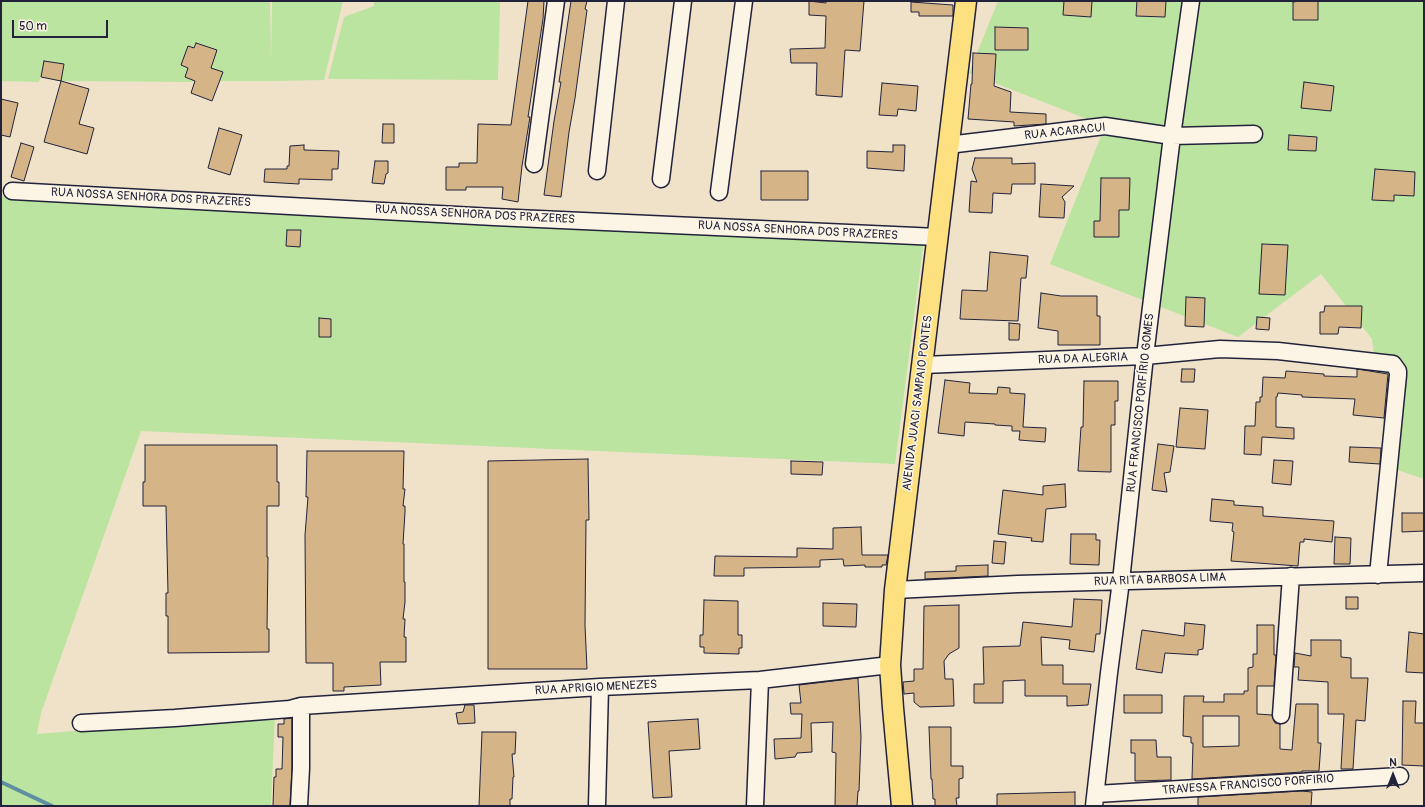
<!DOCTYPE html>
<meta charset="utf-8">
<style>
body{margin:0}
#map{position:relative;width:1425px;height:807px;overflow:hidden;background:#f0e2c9;font-family:Pangolin,sans-serif}
canvas{display:block}
.frame{position:absolute;inset:0;border:2px solid #22223b;pointer-events:none}
.north{position:absolute;left:1373px;top:755px;width:40px;height:40px;-webkit-text-stroke:3px #fcf5e5;paint-order:stroke;rotate:0deg;font-size:11px;font-weight:700;line-height:16px;text-align:center;color:#22223b}
.north::after{content:'';display:block;margin:auto;width:14px;height:18px;background:#22223b;clip-path:polygon(50% 0,100% 100%,50% 72%,0 100%)}
.scale{position:absolute;left:12px;top:20px;width:96px;height:18px;box-sizing:border-box;border:2px solid #22223b;border-top:0;padding-left:5px;font-size:12px;line-height:14px;white-space:nowrap;color:#22223b;-webkit-text-stroke:3px #fcf5e5;paint-order:stroke}
</style>
<div id="map">
<canvas width="1425" height="807"></canvas>
<div class="frame"></div>
<div class="north">N</div>
<div class="scale">50 m</div>
</div>
<script>
const c = document.querySelector('canvas').getContext('2d');
c.lineJoin = 'round';
function fill(path, color) {
  c.fillStyle = color;
  c.fill(path, 'evenodd');
}
function toPath(rows) {
  const path = new Path2D();
  for (const r of rows) {
    path.moveTo(r[0], r[1]);
    for (let i = 2; i < r.length; i += 2) path.lineTo(r[i], r[i + 1]);
  }
  return path;
}
function strokePath(path, color, width, dash) {
  c.strokeStyle = color;
  c.lineWidth = width;
  c.lineCap = dash ? 'butt' : 'round';
  c.setLineDash(dash || []);
  c.stroke(path);
}
function write(font, color, halo, rows, align = 'center') {
  c.font = font + ' Pangolin,sans-serif';
  c.lineWidth = 3;
  c.setLineDash([]);
  c.textBaseline = 'middle';
  c.strokeStyle = halo;
  c.fillStyle = color;
  for (const [text, x, y, turn = 0] of rows) {
    c.save();
    c.translate(x, y);
    c.rotate((+turn || 0) * Math.PI / 180);
    c.textAlign = isNaN(turn) ? turn : align;
    if (halo) c.strokeText(text, 0, 0);
    c.fillText(text, 0, 0);
    c.restore();
  }
}
const green = toPath([
 [1,1,270,1,271,63,272,1,343,1,324,80,272,81,219,81,211,68,217,50,196,43,194,48,188,46,181,65,188,68,185,77,195,81,190,82,61,81,63,64,45,61,39,82,1,81],
 [374,1,500,1,498,80,328,79,344,17,374,6],
 [998,1,1424,1,1424,479,1389,467,1372,339,1321,274,1238,337,1050,264,1105,126,969,73],
 [4,193,924,239,895,464,141,431,41,713,37,734,275,715,271,806,1,806,1,201]
]);
const stream = toPath([
 [1,782,52,806]
]);
const building = toPath([
 [528,1,544,1,543,19,528,117,530,117,522,166,518,202,502,199,503,187,466,187,466,190,446,190,446,167,459,167,459,163,477,163,478,124,511,125,528,1],
 [571,1,587,1,585,9,587,10,575,98,569,132,561,197,544,195,554,121,561,82,559,82,571,1],
 [809,1,826,3,826,1,864,1,860,51,845,50,842,97,816,95,817,63,791,63,790,49,825,48,826,16,809,15,809,1],
 [1064,1,1092,1,1091,17,1063,15,1064,1],
 [1137,1,1166,1,1165,17,1136,16,1137,1],
 [1301,1,1318,1,1318,20,1293,20,1293,2,1301,1],
 [911,2,953,5,953,16,919,16,919,12,911,12,911,2],
 [995,27,1028,28,1028,50,995,50,995,27],
 [196,43,217,50,211,68,223,72,212,101,191,93,195,81,185,77,188,68,181,65,188,46,194,48,196,43],
 [973,53,996,54,994,86,1011,92,1010,112,1046,114,1046,124,1014,126,1014,122,968,119,971,84,972,84,973,53],
 [44,61,64,64,61,81,41,77,44,61],
 [61,81,89,89,79,124,94,128,87,154,44,142,61,81],
 [1304,82,1334,86,1331,111,1301,108,1304,82],
 [882,83,918,86,916,111,898,109,897,116,879,115,882,83],
 [1,99,18,103,10,137,1,135,1,99],
 [383,124,394,124,394,143,382,143,383,124],
 [219,128,242,135,230,175,208,168,219,128],
 [1289,135,1317,137,1316,151,1288,150,1289,135],
 [21,143,34,147,24,181,11,177,21,143],
 [304,145,304,150,339,151,338,169,332,169,332,180,299,179,299,184,264,182,265,169,287,169,287,166,289,166,290,146,304,145],
 [893,145,905,145,904,171,867,168,867,151,893,152,893,145],
 [975,158,1012,158,1012,164,1035,163,1035,184,1012,184,1011,194,993,193,992,213,969,212,971,181,977,182,972,169,975,158],
 [375,161,388,161,388,173,386,174,384,184,372,183,375,161],
 [1375,169,1415,172,1414,196,1394,195,1394,201,1372,200,1375,169],
 [761,171,808,171,808,200,761,200,761,171],
 [1101,178,1130,178,1129,210,1119,210,1119,237,1094,237,1094,221,1100,221,1101,178],
 [1041,184,1074,186,1062,197,1065,202,1064,218,1039,217,1041,184],
 [287,230,301,230,300,247,286,246,287,230],
 [1262,244,1288,245,1285,295,1259,294,1262,244],
 [990,252,1028,256,1026,278,1021,278,1018,321,960,319,962,290,987,291,990,252],
 [1041,293,1061,296,1097,296,1097,316,1100,316,1100,345,1058,345,1058,331,1038,328,1041,293],
 [1186,297,1205,298,1204,327,1185,326,1186,297],
 [1325,306,1362,306,1361,328,1339,327,1338,334,1320,334,1320,312,1324,312,1325,306],
 [1257,317,1270,318,1269,330,1256,329,1257,317],
 [319,318,331,319,331,337,319,337,319,318],
 [1009,323,1020,324,1019,340,1009,340,1009,323],
 [1182,369,1195,369,1194,382,1181,382,1182,369],
 [1357,369,1388,374,1384,418,1353,415,1355,399,1302,397,1302,395,1278,393,1277,397,1276,397,1276,427,1294,428,1294,439,1262,437,1261,455,1244,454,1245,426,1255,426,1256,402,1260,402,1260,397,1262,397,1263,377,1285,378,1286,371,1324,374,1324,376,1357,377,1357,369],
 [945,380,970,383,969,393,997,394,998,387,1010,388,1010,393,1025,394,1023,427,1046,428,1045,442,1019,440,1020,431,1012,431,1012,426,995,425,995,424,965,422,964,436,938,433,945,380],
 [1084,381,1118,381,1118,401,1115,401,1115,425,1111,425,1111,472,1078,471,1081,427,1083,427,1084,381],
 [1180,408,1208,410,1205,449,1176,447,1180,408],
 [1158,444,1174,446,1170,472,1164,473,1167,492,1152,490,1158,444],
 [145,445,277,445,277,482,279,482,279,506,267,506,267,557,268,557,267,629,269,629,269,652,168,653,168,616,166,616,166,593,168,593,166,506,143,506,143,482,145,482,145,445],
 [1350,447,1381,448,1380,464,1349,462,1350,447],
 [307,451,404,451,403,489,405,489,403,506,405,506,405,512,403,544,404,544,404,582,405,582,405,602,403,619,405,619,404,637,406,637,406,662,380,662,381,685,344,687,344,691,333,691,333,663,306,663,305,535,308,497,306,497,307,451],
 [588,459,589,520,586,520,585,625,587,669,488,669,488,461,588,459],
 [1274,460,1293,461,1291,485,1272,483,1274,460],
 [791,461,823,462,822,475,791,474,791,461],
 [1065,484,1066,507,1046,509,1043,542,1031,541,1032,538,998,534,1003,490,1043,495,1043,486,1065,484],
 [1212,499,1234,501,1234,505,1263,507,1263,516,1334,521,1332,542,1304,539,1304,542,1300,542,1298,566,1231,561,1234,532,1232,531,1233,523,1210,521,1212,499],
 [1402,513,1424,513,1424,531,1402,532,1402,513],
 [861,527,862,555,888,555,886,565,882,565,882,567,865,567,865,565,844,566,843,559,820,560,820,567,744,568,744,576,714,576,715,556,797,557,797,548,833,549,833,528,861,527],
 [1071,534,1096,534,1096,540,1100,540,1099,565,1070,564,1071,534],
 [1335,537,1351,538,1350,564,1334,564,1335,537],
 [994,541,1006,542,1004,564,992,563,994,541],
 [988,565,988,576,925,579,925,572,956,571,956,566,988,565],
 [1346,597,1358,597,1358,609,1346,609,1346,597],
 [1074,599,1102,600,1100,634,1096,634,1094,652,1069,649,1070,640,1041,637,1042,665,1063,665,1063,684,1091,684,1088,705,1067,706,1067,696,1025,696,1025,680,1003,681,1003,703,974,703,974,684,984,684,983,647,1020,646,1023,622,1072,627,1074,599],
 [704,600,738,601,738,635,742,635,742,648,739,648,739,654,704,653,704,647,700,647,700,635,703,635,704,600],
 [823,603,857,604,856,627,823,626,823,603],
 [959,605,959,648,949,654,944,661,945,679,953,679,954,706,920,707,914,702,914,693,904,694,903,682,914,681,914,669,923,669,924,606,959,605],
 [1185,623,1205,625,1203,649,1198,650,1198,655,1165,653,1162,673,1136,669,1142,630,1184,636,1185,623],
 [1257,625,1274,625,1274,655,1276,655,1274,686,1257,686,1257,714,1272,715,1273,719,1275,723,1280,724,1280,749,1292,750,1296,704,1318,704,1318,743,1321,743,1319,771,1302,771,1302,772,1192,779,1193,743,1191,743,1191,737,1183,736,1184,696,1204,696,1203,702,1224,702,1224,694,1244,694,1244,691,1248,691,1248,668,1253,667,1253,654,1257,654,1257,625],
 [1203,716,1239,716,1239,746,1203,747,1203,716],
 [1409,632,1424,634,1424,673,1406,672,1409,632],
 [1311,640,1341,640,1341,657,1351,658,1351,678,1368,678,1365,721,1356,720,1353,769,1341,769,1344,714,1328,714,1328,682,1298,680,1299,667,1294,667,1295,653,1311,656,1311,640],
 [858,678,861,737,859,791,858,791,857,806,835,806,836,753,832,752,833,722,811,723,812,752,797,753,795,757,775,759,774,739,801,738,802,714,791,714,790,703,801,703,799,685,858,678],
 [1124,695,1162,695,1162,713,1124,713,1124,695],
 [1403,701,1416,701,1415,723,1424,723,1424,766,1402,765,1403,701],
 [465,705,474,705,475,723,458,724,456,713,463,712,465,705],
 [292,718,292,768,290,806,273,806,274,777,276,777,276,769,282,769,283,737,278,737,278,724,284,724,284,719,292,718],
 [698,719,700,749,669,751,672,797,653,798,648,722,698,719],
 [929,727,951,727,951,766,963,766,963,778,959,779,959,798,956,798,957,806,935,806,935,799,933,799,932,779,931,779,929,727],
 [482,732,516,732,515,754,512,754,514,777,513,777,512,799,510,799,510,806,479,806,482,732],
 [1131,740,1156,740,1157,757,1171,757,1171,780,1135,781,1135,753,1131,753,1131,740],
 [1301,791,1312,792,1311,806,1198,806,1198,797,1301,791],
 [1075,792,1075,806,997,806,997,794,1075,792]
]);
const minor = toPath([
 [948,145,1105,126,1172,136,1254,134],
 [534,164,556,1],
 [597,171,616,1],
 [661,179,683,1],
 [12,191,494,217,938,237],
 [719,192,744,1],
 [923,365,1145,356,1220,349,1278,351,1393,364,1398,371,1398,375,1378,575],
 [895,590,1018,584,1424,573],
 [1281,715,1291,576],
 [81,723,175,718,290,709,301,706,600,687,760,680,890,665],
 [1096,794,1400,776],
 [299,806,301,768,301,706],
 [597,806,600,687],
 [755,806,760,680],
 [1094,806,1109,673,1121,581,1145,356,1172,136,1191,1]
]);
const major = toPath([
 [902,806,893,708,890,665,895,590,966,1]
]);
const streetNames = [
 ["RUA ACARACUI",1065,132,-6],
 ["RUA NOSSA SENHORA DOS PRAZERES",151,198,3],
 ["RUA NOSSA SENHORA DOS PRAZERES",475,215,3],
 ["RUA NOSSA SENHORA DOS PRAZERES",798,231,3],
 ["RUA DA ALEGRIA",1083,359,-2],
 ["AVENIDA JUACI SAMPAIO PONTES",918,403,-83],
 ["RUA FRANCISCO PORFÍRIO GOMES",1141,403,-84],
 ["RUA RITA BARBOSA LIMA",1160,580,-2],
 ["RUA APRIGIO MENEZES",596,688,-3],
 ["TRAVESSA FRANCISCO PORFIRIO",1248,785,-4]
];
fill(green, '#bae4a0');
strokePath(stream, '#5f8ea1', 4);
fill(building, '#d5b488');
strokePath(building, '#22223b', 1);
strokePath(minor, '#22223b', 19);
strokePath(major, '#22223b', 23);
strokePath(minor, '#fcf5e5', 16);
strokePath(major, '#fde080', 20);
write('12px', '#22223b', '#fcf5e5', streetNames);
</script>
